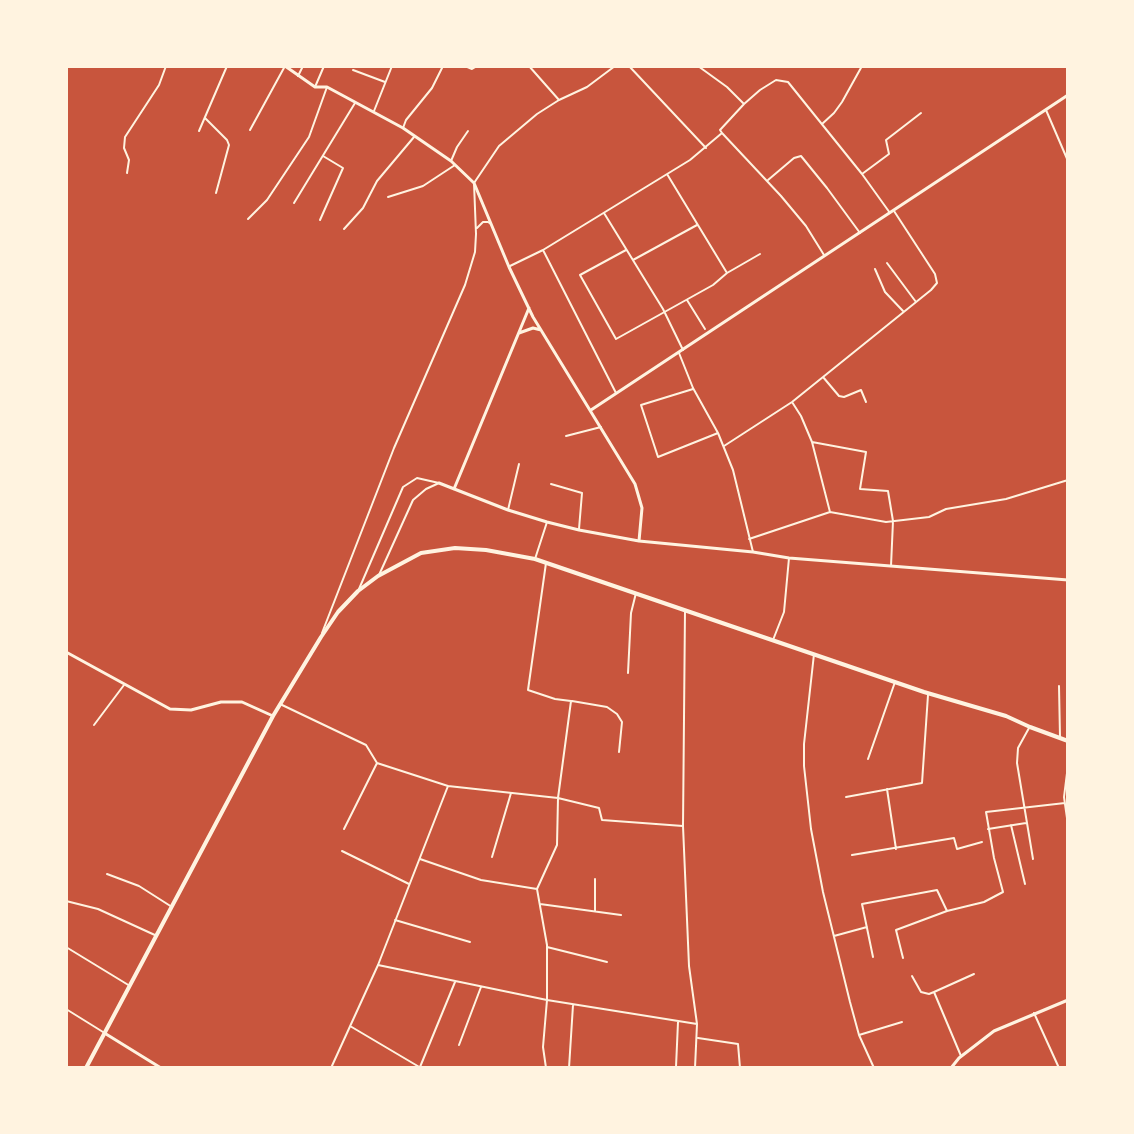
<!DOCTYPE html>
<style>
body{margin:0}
#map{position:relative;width:1134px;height:1134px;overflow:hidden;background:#c8553d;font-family:Signika,sans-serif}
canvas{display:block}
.frame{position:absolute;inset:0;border:68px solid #fff3e0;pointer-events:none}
</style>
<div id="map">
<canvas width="1134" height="1134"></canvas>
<div class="frame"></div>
</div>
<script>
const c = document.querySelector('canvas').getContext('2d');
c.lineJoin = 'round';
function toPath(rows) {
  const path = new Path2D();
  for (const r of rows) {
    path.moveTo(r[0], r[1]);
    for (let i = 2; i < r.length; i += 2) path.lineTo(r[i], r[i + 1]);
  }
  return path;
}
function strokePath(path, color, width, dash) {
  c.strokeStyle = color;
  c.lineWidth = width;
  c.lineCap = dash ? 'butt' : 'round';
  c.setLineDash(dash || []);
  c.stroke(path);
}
const minor = toPath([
 [465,66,472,69,477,66],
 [529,66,559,100],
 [629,66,706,148],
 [698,66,727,87,744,104],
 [353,70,385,82],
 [298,76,303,66],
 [315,87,324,66],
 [1046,110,1068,161],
 [374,111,392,66],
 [205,118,227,140,229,145,216,193],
 [822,124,834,113,842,102,862,66],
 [403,128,406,120,432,88,443,66],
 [250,130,285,66],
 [199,131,227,66],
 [722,133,781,196,806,226,824,255],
 [451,161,457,147,468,131],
 [127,173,129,160,124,148,125,137,159,85,166,66],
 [862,174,889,154,886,140,921,113],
 [768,180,794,158,801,156,827,188,860,233],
 [388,197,423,186,455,165],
 [294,203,355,103],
 [604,213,663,309,683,350],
 [248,219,267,200,309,137,327,87],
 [320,220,343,168,323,156],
 [477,228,483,222,488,222,491,224],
 [344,229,363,208,377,181,414,137],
 [543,250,616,393],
 [626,250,580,275,616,339,713,285,727,273,667,174],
 [633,260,697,225],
 [887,263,916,302],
 [510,266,543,250,690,160,722,133,720,130,744,104,760,90,776,80,788,82,862,174,890,213],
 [875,269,885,292,903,311],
 [727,273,760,254],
 [687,300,705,329],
 [679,353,693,388,718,433,733,470,753,552],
 [823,377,839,396,844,397,861,390,866,402],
 [693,389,641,405,658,457,718,433],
 [792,402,801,416,812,442,866,452,860,489,888,491,893,521,891,566],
 [566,436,601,427],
 [812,442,830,512],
 [724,446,792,402,931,290,937,283,935,274,894,211],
 [551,484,582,493,579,529],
 [508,510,519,464],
 [749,539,830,512,886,522,929,517,946,509,1006,499,1068,480],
 [535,559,547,522],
 [546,563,528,690,555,699,571,701,558,798,557,845,537,889,547,945,547,1000,543,1047,546,1068],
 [379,575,413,500,426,489,439,483],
 [359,589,403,487,417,478,439,483],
 [685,610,683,826,689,966,697,1024,695,1068],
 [322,633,394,448,465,285,475,252,476,234,474,183,499,146,537,114,559,100,587,87,615,66],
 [773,640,784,612,789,558],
 [814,654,804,744,804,766,811,829,823,892,850,1002,859,1035,874,1068],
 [628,673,631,613,636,593],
 [1059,686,1060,737],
 [572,701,607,707,617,714,622,722,619,752],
 [280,704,366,745,377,763,448,786,558,798,599,808,602,820,683,826],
 [94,725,124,685],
 [1029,728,1018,748,1017,763,1033,859],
 [868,759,895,682],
 [1068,765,1064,797,1068,825],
 [887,789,896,849],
 [846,797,922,783,928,695],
 [1011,825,1025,884],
 [344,829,377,763],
 [988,829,1026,823],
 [342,851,409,884],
 [852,855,954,838,957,849,982,842],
 [492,857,511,793],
 [420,859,481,880,537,889],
 [107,874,139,886,172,907],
 [66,901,98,909,157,936],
 [540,904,621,915],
 [595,911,595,879],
 [395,920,470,942],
 [834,936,867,927],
 [66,947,130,986],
 [547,947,607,962],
 [873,957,862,904,937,890,947,911],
 [903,958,896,930,947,911,984,902,1003,892,994,858,986,812,1065,803],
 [378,965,547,1000,697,1024],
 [912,976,921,992,929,994,934,992,961,1056],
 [934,992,974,974],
 [66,1009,103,1032],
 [1034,1013,1059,1068],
 [350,1026,421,1068],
 [859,1035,902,1022],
 [698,1038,738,1044,740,1068],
 [459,1045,481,987],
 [420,1067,455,982],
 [676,1067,678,1022],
 [331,1068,378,965,448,786],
 [569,1068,573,1005]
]);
const tertiary = toPath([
 [285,66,315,87,327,87,403,128,451,161,474,183,509,267,533,317,635,484,642,508,639,541],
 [519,333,533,328,541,330],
 [591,410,1068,95],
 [439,483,508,510,547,522,579,530,639,541,753,552,789,558,1068,580],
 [454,489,529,308],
 [66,652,170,709,191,710,221,702,242,702,273,716],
 [106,1034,161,1068],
 [951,1068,959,1058,994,1031,1068,1000]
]);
const secondary = toPath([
 [86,1068,273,716,321,637,338,612,358,591,378,576,421,553,455,548,486,550,535,559,924,692,1006,716,1030,727,1068,741]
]);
strokePath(minor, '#fff3e0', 2);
strokePath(tertiary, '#fff3e0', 3);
strokePath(secondary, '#fff3e0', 4);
</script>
